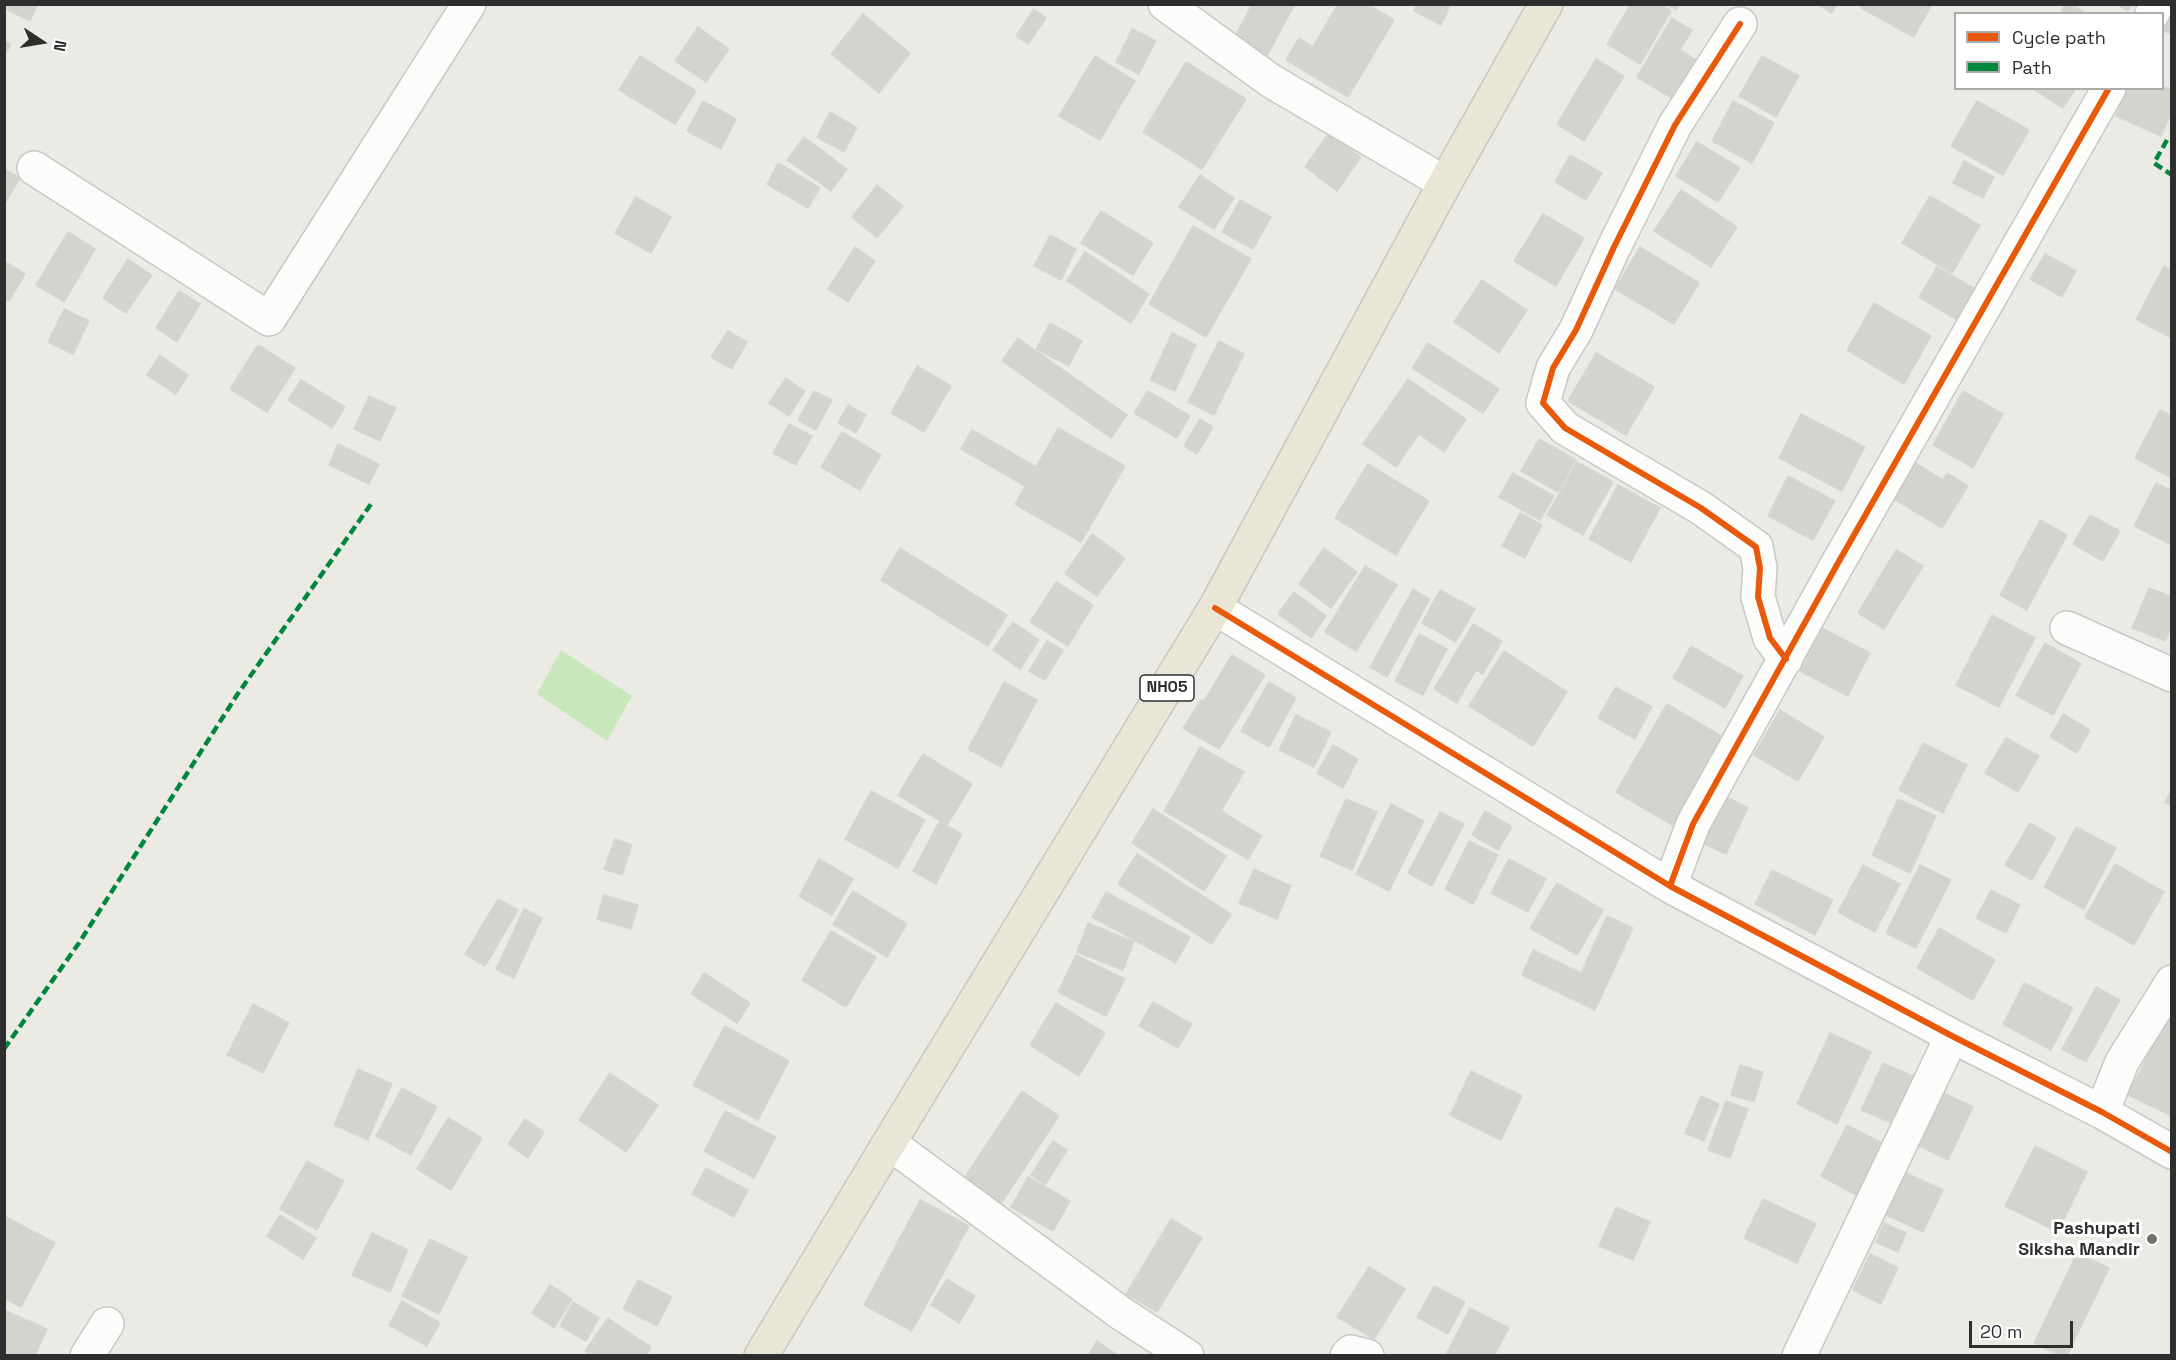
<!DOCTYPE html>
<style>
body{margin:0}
#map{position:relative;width:2176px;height:1360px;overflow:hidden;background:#eceae4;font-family:"Space Grotesk",sans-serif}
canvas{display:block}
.frame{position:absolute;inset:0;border:6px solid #2e2e2e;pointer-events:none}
.legend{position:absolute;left:1954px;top:12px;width:210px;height:78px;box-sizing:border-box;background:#fff;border:2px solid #ababab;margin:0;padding:8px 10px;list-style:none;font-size:18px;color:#2e2e2e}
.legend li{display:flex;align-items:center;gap:12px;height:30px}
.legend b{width:30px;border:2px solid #ababab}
.north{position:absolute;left:12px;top:12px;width:60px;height:60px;-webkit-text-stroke:4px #fff;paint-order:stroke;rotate:102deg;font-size:16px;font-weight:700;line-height:24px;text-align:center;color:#2e2e2e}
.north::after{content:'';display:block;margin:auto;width:21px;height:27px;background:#2e2e2e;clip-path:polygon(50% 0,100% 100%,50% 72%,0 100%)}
.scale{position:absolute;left:1969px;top:1321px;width:104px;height:27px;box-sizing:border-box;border:3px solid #2e2e2e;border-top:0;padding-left:8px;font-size:18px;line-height:21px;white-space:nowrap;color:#2e2e2e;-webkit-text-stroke:4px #fff;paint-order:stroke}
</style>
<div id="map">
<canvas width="2176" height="1360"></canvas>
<div class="frame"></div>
<ul class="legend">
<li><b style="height:8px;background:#e8590c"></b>Cycle path</li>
<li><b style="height:8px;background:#00873e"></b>Path</li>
</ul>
<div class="north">N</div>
<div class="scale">20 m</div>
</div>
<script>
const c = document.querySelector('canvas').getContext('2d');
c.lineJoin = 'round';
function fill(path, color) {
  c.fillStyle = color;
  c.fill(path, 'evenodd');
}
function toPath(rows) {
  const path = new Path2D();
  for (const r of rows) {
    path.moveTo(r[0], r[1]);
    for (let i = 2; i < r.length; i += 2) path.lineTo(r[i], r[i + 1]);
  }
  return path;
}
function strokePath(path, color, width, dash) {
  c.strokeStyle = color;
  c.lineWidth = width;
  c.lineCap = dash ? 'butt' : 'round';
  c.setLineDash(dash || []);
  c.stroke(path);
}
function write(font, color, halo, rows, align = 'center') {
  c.font = font + ' "Space Grotesk",sans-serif';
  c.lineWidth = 6;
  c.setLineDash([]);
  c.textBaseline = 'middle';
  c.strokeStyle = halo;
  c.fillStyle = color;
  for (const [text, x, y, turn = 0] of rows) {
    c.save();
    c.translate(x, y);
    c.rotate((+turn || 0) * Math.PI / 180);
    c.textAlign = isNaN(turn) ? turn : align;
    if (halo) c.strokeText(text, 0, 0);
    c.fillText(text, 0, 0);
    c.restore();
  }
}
const green = toPath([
 [561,650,632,696,607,741,537,694]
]);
const building = toPath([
 [4,4,38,4,30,21,4,8,4,4],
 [1252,4,1295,4,1267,56,1235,37,1252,4],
 [1338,4,1367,4,1394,20,1348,97,1286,60,1299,38,1313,47,1338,4],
 [1417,4,1451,4,1441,25,1414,11,1417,4],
 [1631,4,1661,4,1671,11,1640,64,1607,44,1631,4],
 [1667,4,1680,4,1676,10,1667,4],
 [1817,4,1837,4,1832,13,1817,4],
 [1863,4,1932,4,1914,37,1861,8,1863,4],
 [2065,4,2071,4,2087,14,2060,14,2065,4],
 [2117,4,2132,4,2128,11,2117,4],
 [2172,4,2172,35,2162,29,2162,17,2172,4],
 [1034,9,1046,18,1028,44,1016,36,1034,9],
 [863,14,910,53,879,93,831,54,863,14],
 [1672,18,1692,30,1680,50,1698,61,1675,100,1637,77,1672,18],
 [698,27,729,49,706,82,675,61,698,27],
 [1132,29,1156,41,1139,74,1116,62,1132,29],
 [4,41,11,44,4,56,4,41],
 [640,56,696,91,675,124,619,90,640,56],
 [1095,56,1135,81,1100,140,1059,116,1095,56],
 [1762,56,1799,76,1776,117,1739,96,1762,56],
 [1596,59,1624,76,1584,141,1557,124,1596,59],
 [1186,62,1246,99,1202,169,1143,132,1186,62],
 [2162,86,2172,90,2172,111,2161,136,2116,116,2127,88,2162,88,2162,86],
 [2032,88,2076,88,2063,108,2032,88],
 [703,101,736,119,721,149,687,131,703,101],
 [1733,101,1774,123,1752,163,1712,141,1733,101],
 [1977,101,2029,130,2003,175,1951,146,1977,101],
 [830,112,857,128,844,152,817,137,830,112],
 [1328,134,1361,157,1337,191,1305,167,1328,134],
 [804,137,847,169,831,191,787,160,804,137],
 [1697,142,1740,168,1718,202,1676,176,1697,142],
 [1570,155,1602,173,1586,200,1555,182,1570,155],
 [1964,161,1994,177,1983,198,1953,183,1964,161],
 [778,163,820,188,808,208,767,184,778,163],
 [4,169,20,178,4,205,4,169],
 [1200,175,1234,198,1214,229,1179,207,1200,175],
 [877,185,903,206,877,238,852,217,877,185],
 [1681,190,1737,227,1711,267,1654,231,1681,190],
 [1930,196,1980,225,1952,273,1902,243,1930,196],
 [636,197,671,217,651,253,615,233,636,197],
 [1240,200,1271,217,1253,249,1222,232,1240,200],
 [1101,211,1153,243,1133,275,1081,243,1101,211],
 [1543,214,1584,238,1556,286,1514,261,1543,214],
 [1193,226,1251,259,1206,337,1149,304,1193,226],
 [68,232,95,249,64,302,36,285,68,232],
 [1050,235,1076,249,1061,280,1034,266,1050,235],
 [855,247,875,261,848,302,828,289,855,247],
 [1640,247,1699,283,1674,324,1615,289,1640,247],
 [1085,252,1149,294,1131,323,1067,281,1085,252],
 [2045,254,2076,271,2062,297,2030,279,2045,254],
 [128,259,152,275,126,313,103,298,128,259],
 [4,261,25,274,9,301,4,299,4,261],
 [2164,266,2172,271,2172,338,2136,319,2164,266],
 [1937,267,1975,289,1957,320,1919,297,1937,267],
 [1482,280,1527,310,1499,353,1454,322,1482,280],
 [179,291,200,304,177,342,156,328,179,291],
 [1874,303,1931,336,1904,384,1847,350,1874,303],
 [64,309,89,321,73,354,48,342,64,309],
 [1050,323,1082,341,1069,366,1036,349,1050,323],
 [728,331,747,342,732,369,711,357,728,331],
 [1172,333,1196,345,1175,391,1150,380,1172,333],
 [1018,338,1127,415,1111,438,1002,361,1018,338],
 [1219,341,1244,354,1214,415,1188,402,1219,341],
 [1428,343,1499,389,1483,413,1412,368,1428,343],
 [258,345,295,368,267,412,230,389,258,345],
 [1596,353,1654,387,1626,435,1568,401,1596,353],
 [160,355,188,375,176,394,147,375,160,355],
 [917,366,951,386,924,432,891,413,917,366],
 [786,378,805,391,789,416,769,403,786,378],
 [1408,379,1466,419,1444,452,1419,434,1396,467,1363,444,1408,379],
 [301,380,345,407,332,428,288,400,301,380],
 [814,391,832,400,816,430,798,420,814,391],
 [1148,391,1190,416,1177,438,1134,413,1148,391],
 [1963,391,2003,414,1973,468,1933,445,1963,391],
 [369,396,396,408,380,441,354,429,369,396],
 [848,405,866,415,856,433,838,423,848,405],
 [2160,410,2172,416,2170,477,2135,458,2160,410],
 [1801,414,1865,447,1842,491,1779,458,1801,414],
 [1200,419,1213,427,1197,454,1184,446,1200,419],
 [789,424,812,436,796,465,773,453,789,424],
 [1058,428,1125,466,1081,542,1015,504,1025,486,961,449,972,430,1036,467,1058,428],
 [842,432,881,455,860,490,821,467,842,432],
 [1539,439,1576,460,1558,492,1521,471,1539,439],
 [338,444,379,464,369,484,329,465,338,444],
 [1909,459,1943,480,1947,473,1968,486,1942,528,1887,495,1909,459],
 [1577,462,1613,482,1583,535,1547,515,1577,462],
 [1368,464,1429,501,1396,555,1335,518,1368,464],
 [1513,473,1554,496,1540,520,1499,497,1513,473],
 [1788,476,1835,501,1813,540,1768,516,1788,476],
 [2156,483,2172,491,2172,545,2134,526,2156,483],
 [1618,485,1660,508,1631,562,1589,539,1618,485],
 [1520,513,1542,525,1525,558,1502,546,1520,513],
 [2090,515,2120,531,2103,561,2073,544,2090,515],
 [2040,520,2067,535,2027,610,2000,595,2040,520],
 [1092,534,1125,558,1097,596,1065,574,1092,534],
 [900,548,1007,615,988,646,881,580,900,548],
 [1324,548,1357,572,1331,608,1299,584,1324,548],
 [1896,550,1923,566,1884,629,1858,613,1896,550],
 [1365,566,1397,585,1356,651,1325,632,1365,566],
 [1056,582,1093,605,1068,646,1030,622,1056,582],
 [2149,588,2172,597,2172,626,2165,641,2132,628,2149,588],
 [1413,589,1430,599,1387,677,1370,667,1413,589],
 [1440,590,1475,609,1456,642,1422,623,1440,590],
 [1294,592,1326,616,1311,638,1278,614,1294,592],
 [1992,615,2035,638,1999,707,1956,685,1992,615],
 [1013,622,1039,640,1020,669,993,650,1013,622],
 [1473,624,1502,641,1483,674,1476,670,1457,703,1434,689,1473,624],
 [1822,628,1870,653,1848,696,1800,671,1822,628],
 [1419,634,1447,649,1423,695,1395,681,1419,634],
 [1047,641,1063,650,1045,680,1029,671,1047,641],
 [2045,643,2081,664,2053,715,2016,695,2045,643],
 [1691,646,1743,676,1725,708,1673,678,1691,646],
 [1504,651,1567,692,1533,746,1469,706,1504,651],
 [1232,655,1265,675,1219,749,1183,728,1201,700,1204,701,1232,655],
 [1004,682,1037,700,1001,767,968,749,1004,682],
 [1269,682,1296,698,1269,747,1241,731,1269,682],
 [1616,687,1652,707,1635,739,1598,718,1616,687],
 [1667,704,1723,737,1672,825,1616,792,1667,704],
 [1780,710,1824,737,1798,781,1754,755,1780,710],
 [2063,714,2090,730,2077,753,2050,737,2063,714],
 [1296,715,1331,732,1314,767,1279,750,1296,715],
 [2006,738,2039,756,2018,792,1985,773,2006,738],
 [1923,743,1967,765,1943,813,1899,790,1923,743],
 [1333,745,1358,759,1343,788,1317,773,1333,745],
 [1200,747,1244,772,1221,811,1262,836,1248,859,1164,811,1200,747],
 [923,754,972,784,947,825,898,795,923,754],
 [2172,790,2172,806,2165,802,2172,790],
 [871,791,925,820,898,868,845,839,871,791],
 [1721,794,1748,808,1726,854,1698,841,1721,794],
 [1346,799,1377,812,1352,870,1320,856,1346,799],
 [1898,799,1936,816,1910,873,1872,855,1898,799],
 [1391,804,1424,821,1389,891,1356,874,1391,804],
 [1153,809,1226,856,1204,891,1132,843,1153,809],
 [1485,811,1512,827,1498,850,1472,835,1485,811],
 [1440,812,1464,824,1432,886,1408,873,1440,812],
 [939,822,962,834,936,884,913,871,939,822],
 [2030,823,2056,838,2032,880,2005,865,2030,823],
 [2076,827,2116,848,2084,909,2044,887,2076,827],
 [615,839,632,845,622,875,604,869,615,839],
 [1469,841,1498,855,1473,904,1445,889,1469,841],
 [1137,854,1231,914,1212,944,1118,884,1137,854],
 [819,859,853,879,832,915,799,896,819,859],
 [1509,859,1546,879,1528,912,1491,893,1509,859],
 [2115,864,2164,892,2134,945,2085,917,2115,864],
 [1863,865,1900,884,1875,932,1838,912,1863,865],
 [1920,865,1951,880,1916,948,1886,933,1920,865],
 [1254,869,1291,886,1277,919,1239,903,1254,869],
 [1772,870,1833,900,1815,935,1755,904,1772,870],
 [1557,883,1603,910,1577,955,1530,928,1557,883],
 [1991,890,2020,905,2006,933,1976,918,1991,890],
 [853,891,907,924,887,957,833,924,853,891],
 [1106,892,1190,937,1176,963,1092,917,1106,892],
 [604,895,638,905,631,929,597,919,604,895],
 [498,899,518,910,485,966,465,954,498,899],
 [524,909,542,918,514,978,496,969,524,909],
 [1607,916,1633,928,1595,1010,1522,975,1533,950,1581,973,1607,916],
 [1088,923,1134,942,1123,970,1077,952,1088,923],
 [1939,928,1995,960,1973,1000,1917,968,1939,928],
 [831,931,876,957,846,1007,802,980,831,931],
 [1076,955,1125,979,1106,1016,1058,992,1076,955],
 [704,973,750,1003,737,1023,691,994,704,973],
 [2024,983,2073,1008,2051,1050,2003,1024,2024,983],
 [2096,987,2120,1000,2086,1062,2062,1049,2096,987],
 [1153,1002,1192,1024,1178,1048,1139,1026,1153,1002],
 [1056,1003,1105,1033,1079,1076,1030,1045,1056,1003],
 [253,1004,289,1023,263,1073,227,1055,253,1004],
 [2166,1019,2172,1022,2172,1116,2128,1095,2166,1019],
 [725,1026,789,1061,758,1120,693,1085,725,1026],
 [1830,1033,1871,1052,1837,1124,1797,1104,1830,1033],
 [1883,1063,1915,1077,1894,1124,1861,1110,1883,1063],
 [1740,1065,1763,1072,1754,1102,1731,1095,1740,1065],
 [358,1069,392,1084,368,1140,334,1125,358,1069],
 [1471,1071,1522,1096,1501,1140,1450,1115,1471,1071],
 [610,1073,658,1105,626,1152,579,1120,610,1073],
 [402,1088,437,1107,411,1155,376,1136,402,1088],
 [1938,1090,1973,1107,1948,1160,1913,1143,1938,1090],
 [1022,1091,1059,1116,1000,1205,963,1180,1022,1091],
 [1701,1096,1719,1104,1704,1141,1685,1133,1701,1096],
 [1726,1101,1748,1109,1730,1158,1708,1150,1726,1101],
 [725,1111,776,1137,754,1178,704,1151,725,1111],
 [448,1118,482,1138,451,1190,417,1169,448,1118],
 [525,1119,544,1132,528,1158,508,1144,525,1119],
 [1847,1125,1882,1143,1856,1195,1821,1176,1847,1125],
 [1053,1141,1067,1150,1045,1185,1031,1175,1053,1141],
 [2035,1146,2087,1172,2058,1232,2005,1206,2035,1146],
 [307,1161,344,1181,317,1230,280,1209,307,1161],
 [706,1168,748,1190,734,1217,692,1194,706,1168],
 [1904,1172,1943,1190,1923,1232,1884,1214,1904,1172],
 [1028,1177,1070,1201,1053,1231,1011,1207,1028,1177],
 [1763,1199,1816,1224,1797,1263,1744,1238,1763,1199],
 [920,1200,969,1226,912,1331,864,1305,920,1200],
 [1616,1207,1650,1222,1633,1260,1599,1246,1616,1207],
 [280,1215,316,1238,303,1259,267,1236,280,1215],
 [4,1216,55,1243,21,1307,4,1298,4,1216],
 [1171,1219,1202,1238,1157,1312,1126,1294,1171,1219],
 [1884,1223,1906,1233,1898,1252,1876,1242,1884,1223],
 [372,1233,408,1250,390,1292,352,1275,372,1233],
 [430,1239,467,1257,439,1314,402,1296,430,1239],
 [2077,1253,2109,1268,2067,1356,2061,1356,2034,1343,2077,1253],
 [1870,1254,1898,1268,1881,1304,1853,1290,1870,1254],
 [1369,1267,1405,1289,1374,1339,1337,1317,1369,1267],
 [947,1279,975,1296,959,1323,931,1305,947,1279],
 [638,1280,672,1297,657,1326,623,1309,638,1280],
 [550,1285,572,1299,554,1328,532,1313,550,1285],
 [1434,1286,1465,1302,1448,1334,1417,1317,1434,1286],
 [402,1301,440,1323,427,1346,389,1325,402,1301],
 [573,1302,599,1318,586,1341,560,1326,573,1302],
 [1470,1308,1509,1328,1494,1356,1445,1356,1470,1308],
 [4,1310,47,1329,35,1356,13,1356,4,1352,4,1310],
 [608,1318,651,1347,646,1356,591,1356,585,1351,608,1318],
 [1097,1341,1119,1356,1088,1356,1097,1341]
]);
const minor = toPath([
 [1165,4,1271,81,1445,183],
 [2152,14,2157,4],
 [1740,24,1675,125,1614,247,1576,330,1553,368,1543,403,1565,428,1701,508,1756,547,1760,568,1758,597,1770,638,1786,659],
 [34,168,269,319,469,4],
 [1215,608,1670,886,1952,1036,2102,1112,2172,1152],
 [2067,628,2172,675],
 [1670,886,1693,824,1838,563,2109,88],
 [2102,1112,2122,1062,2172,982],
 [889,1143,1122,1314,1187,1356],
 [87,1356,107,1324],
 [1347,1356,1351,1352,1367,1356],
 [1799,1356,1952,1036]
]);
const major = toPath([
 [761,1356,889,1143,1215,608,1445,183,1546,4]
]);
const quiet = toPath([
 [2167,140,2154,163,2172,175],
 [4,1049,79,943,237,695,371,504]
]);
const cycleway = toPath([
 [1740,24,1675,125,1614,247,1576,330,1553,368,1543,403,1565,428,1701,508,1756,547,1760,568,1758,597,1770,638,1786,659],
 [1215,608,1670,886,1952,1036,2102,1112,2172,1152],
 [1670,886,1693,824,1838,563,2109,88]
]);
const markers = [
 [2152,1239,6,"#70706e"]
];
const shields = [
 [1167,688,54]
];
const shieldNames = [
 ["NH05",1167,688]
];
const poiNames = [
 ["Pashupati",2140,1229],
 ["Siksha Mandir",2140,1250]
];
fill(green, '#c8e8bc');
fill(building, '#d5d3ce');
strokePath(building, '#d7d5d0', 1.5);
strokePath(minor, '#c9c8c9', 36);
strokePath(major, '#c6c6c4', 36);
strokePath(minor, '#fcfcfb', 33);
strokePath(major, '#e9e6d5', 33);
strokePath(quiet, '#00873e', 4.5, [9, 4.5]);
strokePath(cycleway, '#e8590c', 6);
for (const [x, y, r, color] of markers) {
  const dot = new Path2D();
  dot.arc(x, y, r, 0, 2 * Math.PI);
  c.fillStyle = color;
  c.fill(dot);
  strokePath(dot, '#fff', 2);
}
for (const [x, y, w] of shields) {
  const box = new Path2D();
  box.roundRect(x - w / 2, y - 13, w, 26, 4.5);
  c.fillStyle = '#fff';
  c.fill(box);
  strokePath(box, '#2e2e2e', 1.5);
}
write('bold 16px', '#2e2e2e', null, shieldNames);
write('bold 18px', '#2e2e2e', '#fff', poiNames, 'right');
</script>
